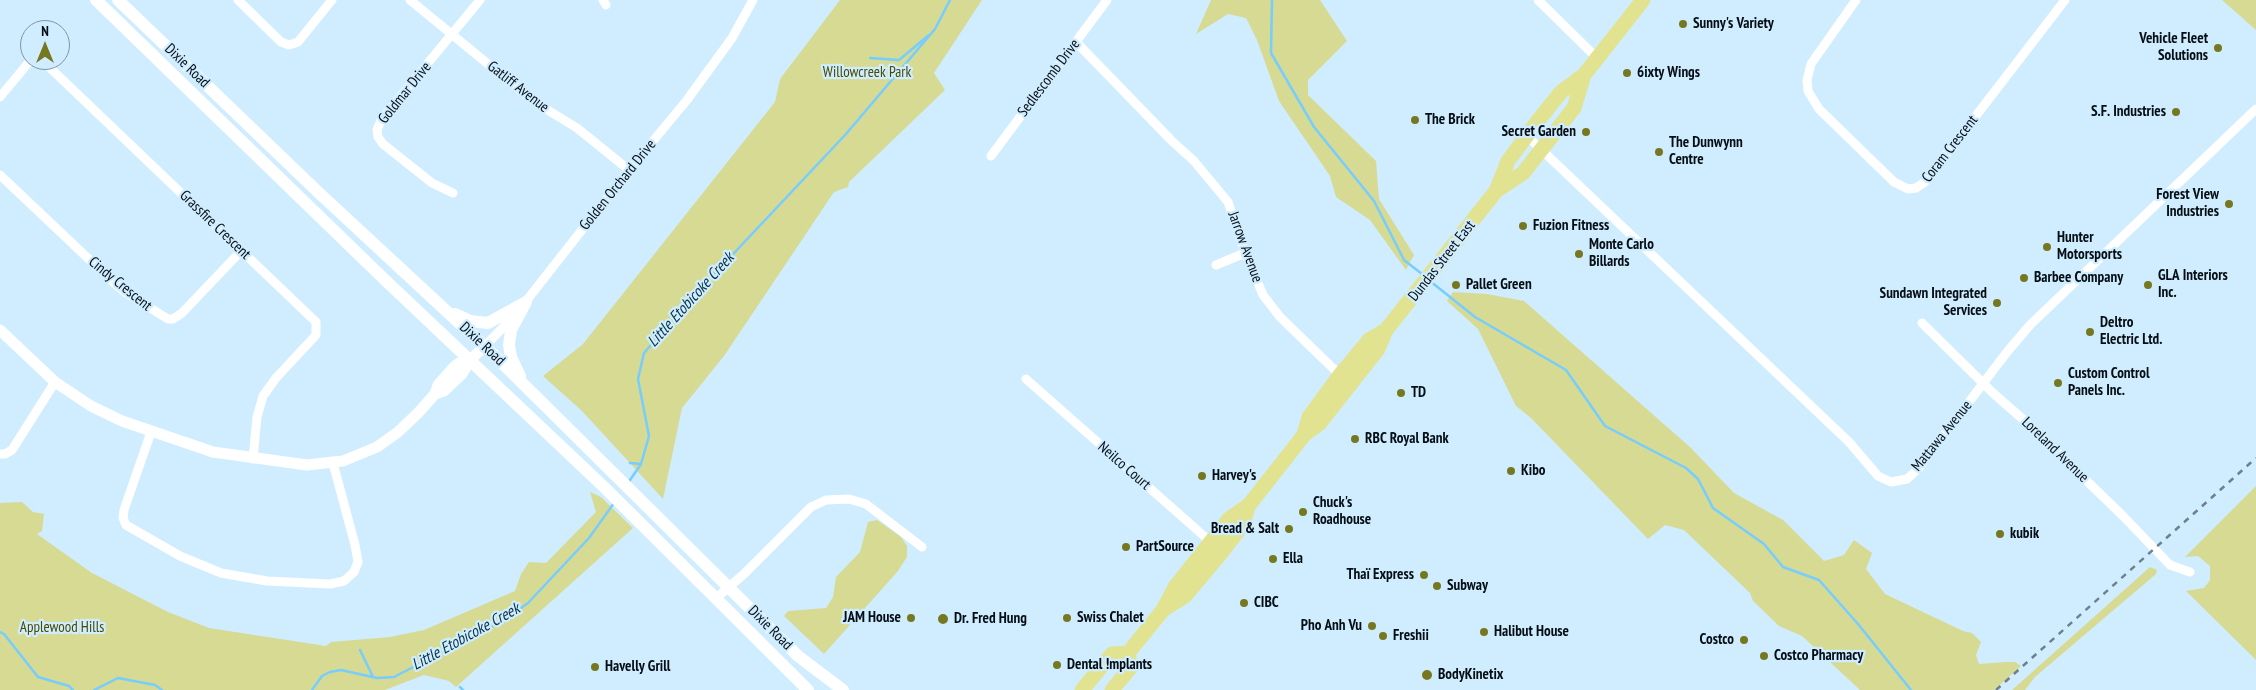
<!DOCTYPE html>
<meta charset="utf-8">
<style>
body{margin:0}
#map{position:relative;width:2256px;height:690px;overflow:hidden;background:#d0edff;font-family:"PT Sans Narrow",sans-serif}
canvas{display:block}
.north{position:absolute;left:20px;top:20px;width:50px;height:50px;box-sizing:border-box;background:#d0edff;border:1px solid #7f94a1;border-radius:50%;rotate:0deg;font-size:14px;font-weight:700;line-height:20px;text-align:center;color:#050e14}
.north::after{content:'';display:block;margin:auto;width:18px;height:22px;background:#76781f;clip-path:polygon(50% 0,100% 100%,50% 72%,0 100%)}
</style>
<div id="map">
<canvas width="2256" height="690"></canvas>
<div class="north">N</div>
</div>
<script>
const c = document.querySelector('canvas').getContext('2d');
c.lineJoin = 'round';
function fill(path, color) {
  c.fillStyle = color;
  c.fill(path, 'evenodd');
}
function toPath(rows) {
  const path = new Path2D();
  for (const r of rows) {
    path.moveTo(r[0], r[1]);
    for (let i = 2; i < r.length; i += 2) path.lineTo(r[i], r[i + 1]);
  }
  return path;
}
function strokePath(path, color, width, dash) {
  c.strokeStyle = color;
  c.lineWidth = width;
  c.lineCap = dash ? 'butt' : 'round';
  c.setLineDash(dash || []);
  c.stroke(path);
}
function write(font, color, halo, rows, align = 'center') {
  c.font = font + ' "PT Sans Narrow",sans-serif';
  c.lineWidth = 4.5;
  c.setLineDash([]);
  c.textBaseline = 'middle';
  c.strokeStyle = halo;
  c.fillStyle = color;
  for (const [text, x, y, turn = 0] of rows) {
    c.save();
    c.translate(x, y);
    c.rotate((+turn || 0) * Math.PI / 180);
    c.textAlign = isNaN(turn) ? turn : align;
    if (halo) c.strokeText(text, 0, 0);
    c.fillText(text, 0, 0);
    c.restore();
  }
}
const green = toPath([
 [840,0,982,0,934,73,945,90,849,182,848,187,834,192,724,356,682,408,663,499,582,411,543,376,583,344,775,102,780,79],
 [1211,0,1320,0,1347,41,1308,80,1308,95,1376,161,1379,199,1414,255,1406,270,1370,220,1336,197,1330,176,1279,101,1257,40,1246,18,1228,14,1196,34],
 [2222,0,2256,0,2256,30],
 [1453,292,1487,294,1524,301,1691,448,1734,493,1783,520,1824,561,1844,555,1854,540,1872,553,1866,569,1885,594,1963,631,1972,633,1981,642,1976,655,1979,664,2005,662,2015,662,2021,666,1994,690,1860,690,1802,636,1779,626,1753,601,1750,593,1684,530,1665,525,1648,539,1531,418,1516,406,1478,329,1447,301],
 [2256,486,2256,660,2186,591,2204,588,2210,580,2210,566,2198,556,2185,557],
 [590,492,601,497,633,528,456,687,449,681,424,675,385,690,0,690,0,503,22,502,33,512,44,514,42,531,37,534,92,573,168,612,209,628,326,646,331,642,390,637,424,630,515,591,521,574,529,562,546,563,596,512],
 [877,520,901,537,907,546,907,557,898,571,824,654,784,616,788,611,826,608,833,597,836,577,860,552,868,522],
 [2150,567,2157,570,2156,574,2035,677,2025,690,2012,690]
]);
const stream = toPath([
 [1272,0,1271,53,1314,127,1374,201,1404,260,1422,274],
 [870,58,899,60,929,35],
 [1430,281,1475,317,1566,370,1605,426,1686,468,1698,479,1713,508,1764,544,1783,567,1819,580,1858,624,1911,690],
 [630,463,641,464],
 [628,483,641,464,649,436,638,379,644,353,688,302,846,134,935,29,950,0],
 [0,632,4,634,38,677,69,686,73,690],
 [360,650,373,677],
 [460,687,463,690],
 [94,690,118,678,155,685,162,690],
 [312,690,322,676,330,672,341,670,377,678,394,677,506,619,528,603,589,538,614,503]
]);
const minor = toPath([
 [238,0,281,42,289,45,298,42,332,0],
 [410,0,533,101,577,128,629,170],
 [603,0,606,5],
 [1538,0,1597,58],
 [1856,0,1811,64,1807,80,1808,91,1819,109,1894,182,1908,189,1916,188,1925,182,2065,0],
 [1076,42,1172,141,1194,161,1228,202,1245,253,1263,295,1280,317,1342,377],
 [0,97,29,62,38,60,46,64,316,322,316,335,276,378,263,396,257,417,253,459],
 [1527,136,1849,442,1878,476,1891,482,1907,479,1918,469,2007,352,2030,325,2256,109],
 [991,156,1107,0],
 [0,175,112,281,126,293,168,319,173,319,182,313,242,250],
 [453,193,432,183,383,144,378,137,377,130,381,120,480,0],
 [1216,265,1245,253],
 [523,305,629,170,687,100,732,38,753,0],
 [1922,323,1993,393,2026,422,2123,516,2170,565,2190,572],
 [484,347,515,315],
 [1026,379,1213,544],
 [151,432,124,510,123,518,126,525,180,556,221,573,267,581,330,584,344,581,354,572,358,562,355,545,333,463],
 [0,454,5,454,12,450,55,382],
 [715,599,744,574,811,507,826,500,849,499,866,504,922,547]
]);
const tertiary = toPath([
 [0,330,55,382,91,406,122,421,213,452,307,465,343,461,377,447,398,432,418,413,435,394,438,385,454,367,459,363,470,360],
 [435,394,444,391,462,374,470,360,484,347]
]);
const secondary = toPath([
 [96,0,384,279,604,487,808,690],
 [118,0,318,192,497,358,798,656,843,690],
 [455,314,470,321,488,323,526,302],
 [520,376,511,357,509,345,511,330,526,302]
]);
const primary = toPath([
 [1496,191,1523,173,1574,108,1584,75],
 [1304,435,1309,417,1340,375,1369,340,1386,330],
 [1164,609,1185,596,1222,552,1242,526,1249,505],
 [1082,690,1112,654,1128,653,1163,610,1175,587,1229,519,1249,505,1304,435,1319,424,1378,349,1386,330,1496,191,1508,161,1537,122,1561,92,1584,75,1643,0],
 [1112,690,1131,667,1128,653]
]);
const rail = toPath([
 [1996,690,2256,458]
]);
const markers = [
 [1683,24,5,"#76781f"],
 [2218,48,5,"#76781f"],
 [1627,73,5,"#76781f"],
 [2176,112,5,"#76781f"],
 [1415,120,5,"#76781f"],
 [1586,132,5,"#76781f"],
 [1659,152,5,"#76781f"],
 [2229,204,5,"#76781f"],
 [1523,226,5,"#76781f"],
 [2047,247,5,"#76781f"],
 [1579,254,5,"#76781f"],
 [2024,278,5,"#76781f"],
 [1456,285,5,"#76781f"],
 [2148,285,5,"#76781f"],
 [1997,303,5,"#76781f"],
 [2090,332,5,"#76781f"],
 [2058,383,5,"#76781f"],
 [1401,393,5,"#76781f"],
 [1355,439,5,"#76781f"],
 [1511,471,5,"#76781f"],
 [1202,476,5,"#76781f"],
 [1303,512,5,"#76781f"],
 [1289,529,5,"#76781f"],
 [2000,534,5,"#76781f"],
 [1126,547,5,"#76781f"],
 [1273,559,5,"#76781f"],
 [1424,575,5,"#76781f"],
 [1437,586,5,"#76781f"],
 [1244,603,5,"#76781f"],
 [911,618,5,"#76781f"],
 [1067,618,5,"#76781f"],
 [943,619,6,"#76781f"],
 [1372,626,5,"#76781f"],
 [1484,632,5,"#76781f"],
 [1383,636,5,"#76781f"],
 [1744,640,5,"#76781f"],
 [1764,656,5,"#76781f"],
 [1057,665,5,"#76781f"],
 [595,667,5,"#76781f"],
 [1427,675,6,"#76781f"]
];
const poiNames = [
 ["Sunny's Variety",1693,24],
 ["Vehicle Fleet",2208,39,"right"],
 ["Solutions",2208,56,"right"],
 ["6ixty Wings",1637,73],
 ["S.F. Industries",2166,112,"right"],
 ["The Brick",1425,120],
 ["Secret Garden",1576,132,"right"],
 ["The Dunwynn",1669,143],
 ["Centre",1669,160],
 ["Forest View",2219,195,"right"],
 ["Industries",2219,212,"right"],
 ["Fuzion Fitness",1533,226],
 ["Hunter",2057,238],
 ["Motorsports",2057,255],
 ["Monte Carlo",1589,245],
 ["Billards",1589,262],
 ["GLA Interiors",2158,276],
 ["Inc.",2158,293],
 ["Barbee Company",2034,278],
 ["Pallet Green",1466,285],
 ["Sundawn Integrated",1987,294,"right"],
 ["Services",1987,311,"right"],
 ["Deltro",2100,323],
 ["Electric Ltd.",2100,340],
 ["Custom Control",2068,374],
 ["Panels Inc.",2068,391],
 ["TD",1411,393],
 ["RBC Royal Bank",1365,439],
 ["Kibo",1521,471],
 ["Harvey's",1212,476],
 ["Chuck's",1313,503],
 ["Roadhouse",1313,520],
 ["Bread & Salt",1279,529,"right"],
 ["kubik",2010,534],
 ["PartSource",1136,547],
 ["Ella",1283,559],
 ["Thaï Express",1414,575,"right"],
 ["Subway",1447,586],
 ["CIBC",1254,603],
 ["JAM House",901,618,"right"],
 ["Swiss Chalet",1077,618],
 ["Dr. Fred Hung",954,619],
 ["Pho Anh Vu",1362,626,"right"],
 ["Halibut House",1494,632],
 ["Freshii",1393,636],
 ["Costco",1734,640,"right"],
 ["Costco Pharmacy",1774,656],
 ["Dental !mplants",1067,665],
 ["Havelly Grill",605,667],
 ["BodyKinetix",1438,675]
];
const streetNames = [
 ["Dixie Road",187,66,44],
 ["Sedlescomb Drive",1049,78,-53],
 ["Gatliff Avenue",518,87,38],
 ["Goldmar Drive",405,93,-51],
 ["Coram Crescent",1950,149,-52],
 ["Golden Orchard Drive",618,185,-51],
 ["Grassfire Crescent",215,225,44],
 ["Jarrow Avenue",1245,247,70],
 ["Dundas Street East",1442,261,-52],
 ["Cindy Crescent",120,284,39],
 ["Dixie Road",482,344,43],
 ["Mattawa Avenue",1942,436,-51],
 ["Loreland Avenue",2055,450,44],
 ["Neilco Court",1124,466,41],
 ["Dixie Road",770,628,45]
];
const parkNames = [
 ["Willowcreek Park",867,73],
 ["Applewood Hills",62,628]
];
const waterNames = [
 ["Little Etobicoke Creek",691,300,-48],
 ["Little Etobicoke Creek",466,637,-29]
];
fill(green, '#d6da93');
strokePath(stream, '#76cdfe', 2.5);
strokePath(minor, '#fff', 9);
strokePath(tertiary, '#fff', 11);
strokePath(secondary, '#fff', 12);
strokePath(primary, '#e2e391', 15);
strokePath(rail, '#6d808c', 2.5, [6, 6]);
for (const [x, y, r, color] of markers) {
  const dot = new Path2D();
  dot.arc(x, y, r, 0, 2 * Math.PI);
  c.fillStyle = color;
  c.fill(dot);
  strokePath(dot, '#d0edff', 2);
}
write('bold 15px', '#050e14', '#d0edff', poiNames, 'left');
write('15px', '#050e14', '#d0edff', streetNames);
write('15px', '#484903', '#d0edff', parkNames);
write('italic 16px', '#093145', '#d0edff', waterNames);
</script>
